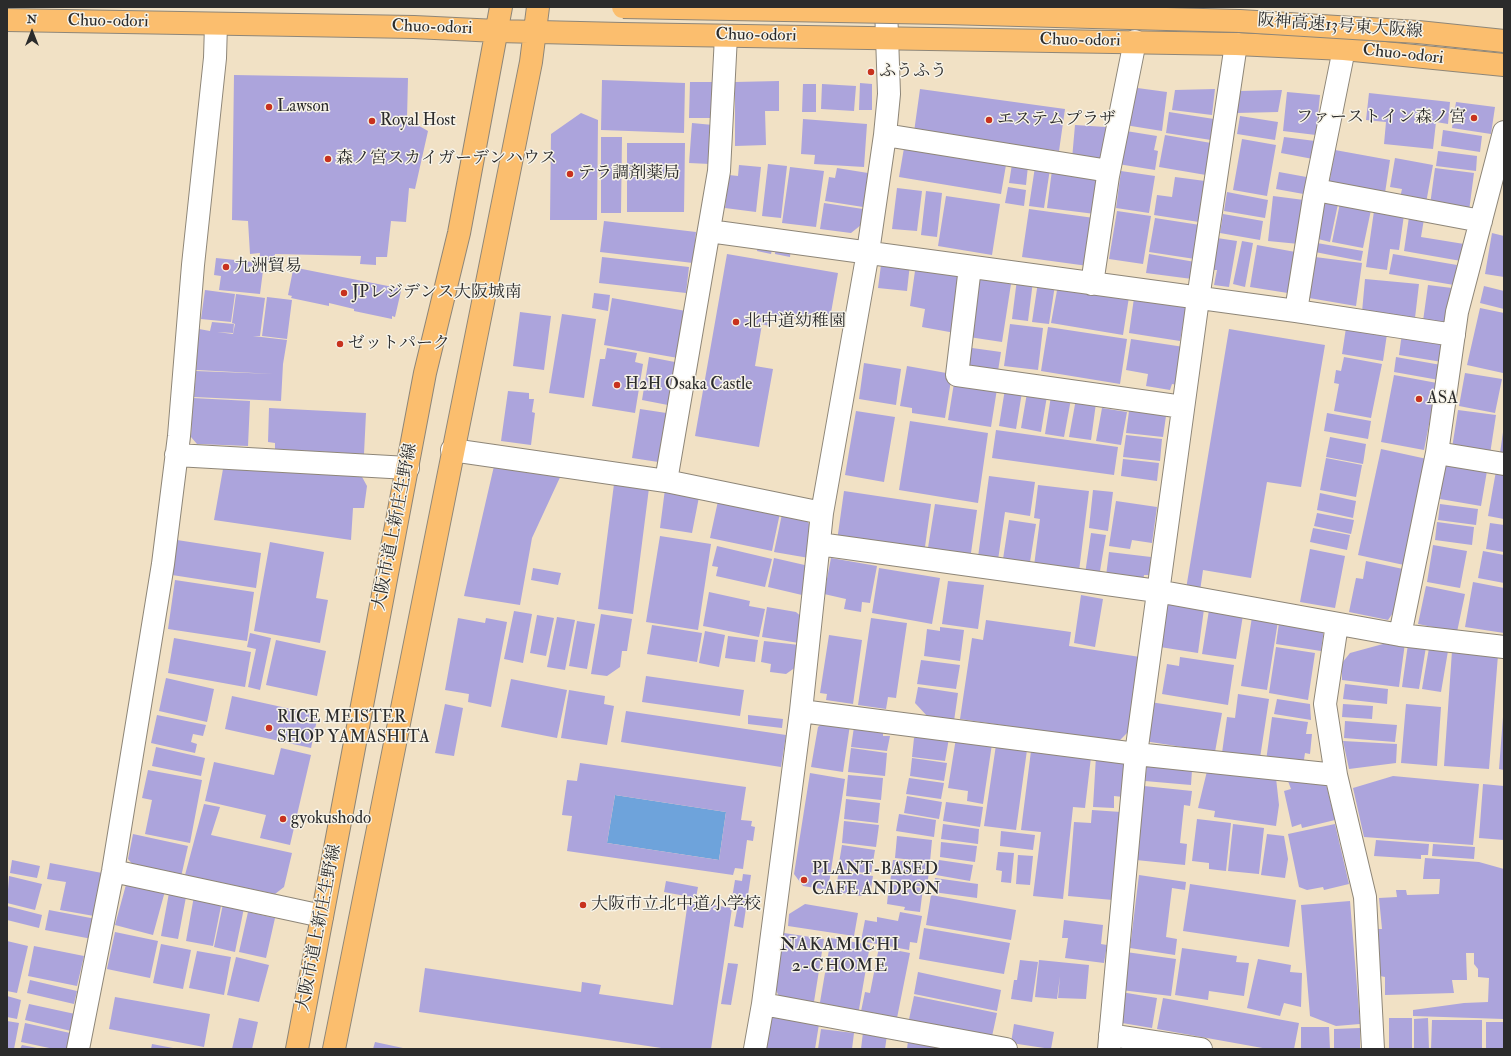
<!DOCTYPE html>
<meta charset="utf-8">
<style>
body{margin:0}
#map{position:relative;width:1511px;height:1056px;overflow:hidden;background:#f1e1c5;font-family:"IM FELL Double Pica",serif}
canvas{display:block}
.frame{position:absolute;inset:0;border:8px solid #2b2b2b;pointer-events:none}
.north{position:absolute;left:12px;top:12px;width:40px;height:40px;-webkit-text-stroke:3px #f7f3e8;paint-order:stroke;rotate:0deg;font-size:11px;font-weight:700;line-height:16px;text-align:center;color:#2b2b2b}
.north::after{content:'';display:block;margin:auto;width:14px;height:18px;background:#2b2b2b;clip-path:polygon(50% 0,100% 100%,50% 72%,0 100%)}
</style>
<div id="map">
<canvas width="1511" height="1056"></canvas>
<div class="frame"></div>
<div class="north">N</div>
</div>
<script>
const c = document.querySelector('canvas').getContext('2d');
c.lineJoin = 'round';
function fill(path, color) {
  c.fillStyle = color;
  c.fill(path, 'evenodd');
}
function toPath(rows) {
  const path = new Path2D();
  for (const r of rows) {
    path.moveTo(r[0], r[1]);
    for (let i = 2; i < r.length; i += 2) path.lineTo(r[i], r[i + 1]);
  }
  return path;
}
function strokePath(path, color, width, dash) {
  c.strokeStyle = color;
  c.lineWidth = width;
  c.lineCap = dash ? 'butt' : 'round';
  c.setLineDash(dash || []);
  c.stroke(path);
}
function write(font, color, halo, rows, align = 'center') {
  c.font = font + ' "IM FELL Double Pica","Noto Serif JP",serif';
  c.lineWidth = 3;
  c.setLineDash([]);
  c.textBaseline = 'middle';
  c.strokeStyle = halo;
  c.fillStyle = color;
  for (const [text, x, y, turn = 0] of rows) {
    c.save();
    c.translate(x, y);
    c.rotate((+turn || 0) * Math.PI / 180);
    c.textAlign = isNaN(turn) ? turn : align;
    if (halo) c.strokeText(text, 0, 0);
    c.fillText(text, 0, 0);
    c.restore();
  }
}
const water = toPath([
 [615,795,726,812,719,860,607,843]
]);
const building = toPath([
 [234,75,408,78,407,119,428,131,415,189,409,188,406,222,391,221,387,257,376,257,376,265,360,264,361,256,275,254,274,262,259,260,260,253,250,254,248,221,232,220],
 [602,80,685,83,684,133,601,130],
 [779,81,779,111,765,111,766,145,735,146,735,82],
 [690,82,721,82,720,118,689,118],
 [860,83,872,84,872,110,859,110],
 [803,84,816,84,816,112,802,112],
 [822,84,856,86,854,111,821,109],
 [1130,87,1167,92,1162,131,1125,125],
 [920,89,1065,109,1059,151,914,132],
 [1215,89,1212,115,1172,110,1175,90],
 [1282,90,1278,112,1236,113,1240,91],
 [1287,92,1320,95,1316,135,1283,131],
 [1369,93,1450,102,1448,124,1436,122,1433,149,1384,144,1386,122,1366,120],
 [1456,102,1495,107,1491,134,1452,128],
 [1169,112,1214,119,1211,140,1166,133],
 [581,113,598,120,597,220,550,220,551,134],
 [1240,116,1278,122,1275,140,1237,134],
 [803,119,867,124,864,167,814,164,815,155,801,154],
 [692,123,713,125,710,164,689,163],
 [1075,125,1106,127,1104,161,1072,159],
 [1443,130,1482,136,1480,152,1441,146],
 [1126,131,1157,136,1154,150,1158,151,1155,170,1118,164],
 [1165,135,1211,143,1206,175,1159,167],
 [601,137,622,137,621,213,601,213],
 [1284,137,1315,141,1313,159,1281,153],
 [1242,139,1276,145,1267,196,1233,190],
 [627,143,685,143,684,212,627,212],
 [904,148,1006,165,1001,194,899,177],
 [1335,150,1390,160,1385,193,1329,184],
 [1438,151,1477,156,1476,171,1436,166],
 [1395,158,1433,165,1426,203,1400,198,1402,189,1390,187],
 [768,164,787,166,781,218,762,216],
 [1012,164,1028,166,1026,185,1009,183],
 [739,165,761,167,756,212,725,208,729,175,738,176],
 [790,167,824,171,816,227,782,223],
 [1035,167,1050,169,1044,208,1029,206],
 [837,168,868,173,863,207,825,201,829,177,835,178],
 [1435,168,1474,173,1469,211,1430,205],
 [1052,170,1100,176,1095,214,1047,208],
 [1121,171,1155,176,1149,213,1116,208],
 [1279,172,1312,178,1309,195,1276,189],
 [1175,177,1205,181,1199,222,1154,215,1157,195,1172,197],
 [1008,187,1026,190,1024,206,1005,203],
 [897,188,922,191,917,231,892,229],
 [926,191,942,193,937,237,921,235],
 [1227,192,1268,200,1265,218,1224,211],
 [946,196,1000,204,992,255,938,246],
 [1273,196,1304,200,1299,244,1268,241],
 [1325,202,1338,204,1330,242,1318,239],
 [824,203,863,209,861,225,851,233,820,229],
 [1340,203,1371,210,1363,248,1332,242],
 [1029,209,1094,218,1088,266,1022,257],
 [1117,211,1151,216,1143,264,1109,259],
 [1374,211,1404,215,1399,250,1390,249,1387,270,1366,267],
 [1223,214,1263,221,1260,240,1220,233],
 [1409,217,1424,219,1421,237,1464,244,1461,261,1404,251],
 [1155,218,1200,225,1195,259,1149,252],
 [604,221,696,232,693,263,600,252],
 [1492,233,1504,236,1504,277,1485,274],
 [1217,238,1237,241,1229,287,1214,285,1217,270,1212,270],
 [1242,241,1253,243,1245,287,1233,284],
 [758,242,773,245,771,254,757,251],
 [1317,243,1363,251,1361,261,1315,252],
 [1257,245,1301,253,1294,294,1250,287],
 [776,246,791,248,790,257,775,254],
 [727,254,838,273,829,324,771,315,769,326,762,324,755,366,773,369,759,447,695,436],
 [1149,254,1195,262,1192,279,1146,273],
 [1393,254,1457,265,1454,285,1389,274],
 [602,257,689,267,686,293,599,283],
 [1315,257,1362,263,1356,306,1309,298],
 [216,258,264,263,260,294,219,290,221,276,214,275],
 [910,264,907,291,878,288,881,265],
 [916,264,965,272,955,333,922,327,925,309,910,306],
 [297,268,398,288,398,290,401,291,395,317,392,316,392,319,354,311,354,309,329,303,329,306,291,298,292,296,288,295,293,270,297,271],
 [978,278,1011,284,1002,342,969,337],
 [1017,279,1033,281,1028,321,1012,319],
 [1365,279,1419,284,1415,318,1362,312],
 [1038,282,1055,285,1049,324,1032,322],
 [1058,285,1129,297,1123,335,1051,323],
 [1428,285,1452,288,1447,324,1423,321],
 [1484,286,1504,291,1504,309,1480,303],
 [205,290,235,294,231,322,201,319],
 [594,293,610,295,608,311,592,308],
 [236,294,265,298,260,336,253,336,287,340,283,364,281,401,194,397,196,371,274,374,196,370,199,329,210,331,212,322,234,324,233,333,217,332,233,334,235,324,232,323],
 [267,297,292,300,287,339,262,336],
 [612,298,686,311,678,358,604,345],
 [1134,298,1191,307,1188,325,1183,324,1180,341,1129,333],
 [1480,308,1504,313,1503,373,1467,365],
 [520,312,551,316,544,370,513,366],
 [562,314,596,319,584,398,549,393],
 [1010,324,1043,328,1038,370,1004,366],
 [1048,327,1127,339,1120,384,1041,371],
 [1346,328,1387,334,1383,361,1342,354],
 [1229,329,1325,345,1301,487,1267,482,1251,578,1203,570,1200,591,1186,589],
 [1402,333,1446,340,1442,362,1399,355],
 [1131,339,1184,347,1178,385,1172,384,1170,390,1146,386,1148,374,1126,370],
 [965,347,1001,352,998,371,962,365],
 [607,348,637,353,635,362,643,364,635,413,592,406,600,359,605,359],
 [649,357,680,363,673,406,642,400],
 [1344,357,1382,364,1371,418,1334,411,1339,384,1334,383,1336,370,1341,371],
 [1396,357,1441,365,1439,380,1394,372],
 [864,363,901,369,896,405,859,399],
 [907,366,952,374,945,418,912,413,912,408,900,406],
 [1465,373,1502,379,1495,413,1459,406],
 [1394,375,1437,383,1424,450,1381,442],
 [954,383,997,389,991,427,948,420],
 [1005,389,1022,392,1016,429,999,426],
 [508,391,529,393,529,399,534,399,532,412,535,413,531,445,501,441],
 [1027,393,1047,396,1041,432,1021,428],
 [1051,396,1071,399,1064,437,1045,434],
 [193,398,250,401,248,446,197,444,191,437],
 [1076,399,1096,403,1091,440,1069,437],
 [269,408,366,413,364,454,275,449,275,443,268,442],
 [1102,408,1127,412,1121,445,1096,441],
 [640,409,673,414,665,463,632,458],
 [1458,410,1496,415,1490,454,1452,448],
 [856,411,895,417,884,482,845,475],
 [1129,411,1166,416,1163,437,1126,433],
 [1327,413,1371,421,1368,439,1324,431],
 [910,421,988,433,978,503,899,490],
 [996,430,1118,447,1114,475,992,458],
 [1503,432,1504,432,1504,454,1500,453],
 [1126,435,1162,439,1160,461,1123,457],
 [1330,437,1366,444,1363,464,1326,457],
 [1381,449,1427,459,1404,565,1358,555],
 [1326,458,1362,465,1356,497,1320,490],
 [1123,459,1159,463,1157,481,1121,476],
 [1445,464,1487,471,1481,506,1440,499],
 [494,466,562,473,532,538,520,605,464,596],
 [223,469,361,475,367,486,364,508,353,508,351,540,214,520],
 [1496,471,1504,472,1504,519,1488,516],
 [989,476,1035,482,1030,516,1005,512,998,560,978,557],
 [614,484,649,488,633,614,598,609],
 [1038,485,1089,491,1079,571,1034,566,1040,519,1034,518],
 [665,489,699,497,692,533,660,528],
 [1093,490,1113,492,1108,531,1089,528],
 [844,491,931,504,924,554,837,541],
 [1320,493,1356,501,1353,518,1317,510],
 [718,501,780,513,772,551,710,538],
 [1116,501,1157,507,1152,543,1132,540,1130,549,1109,546],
 [935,504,977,510,970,560,927,554],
 [1440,504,1478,509,1476,525,1438,520],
 [1317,513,1354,520,1351,534,1314,526],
 [782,514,805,518,814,531,809,558,774,552],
 [1009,520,1036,524,1030,562,1003,559],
 [1437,522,1474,527,1472,545,1435,540],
 [1490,523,1504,525,1504,552,1486,549],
 [1313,528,1350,535,1347,550,1310,542],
 [1091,533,1106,535,1099,577,1085,574],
 [660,536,711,544,698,630,646,622],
 [177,540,261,553,256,588,172,575],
 [270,542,324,552,316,598,328,600,320,643,254,631],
 [1433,545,1467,551,1460,588,1427,582],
 [717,546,772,559,765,587,716,576,718,567,712,566],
 [1310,549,1345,556,1335,608,1300,602],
 [1483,551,1504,555,1504,583,1478,578],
 [1109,552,1151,557,1149,575,1144,575,1143,581,1106,576],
 [774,558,809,566,802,595,768,587],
 [831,558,877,566,870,603,862,602,861,612,844,609,846,599,824,594],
 [1366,561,1403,569,1395,610,1388,620,1349,612,1356,578,1363,579],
 [533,568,561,573,558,585,531,580],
 [879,568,940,578,932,624,872,613],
 [175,580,254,592,247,641,168,629],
 [948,581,984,585,978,629,942,624],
 [1473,582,1504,588,1504,633,1465,627],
 [1426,586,1465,594,1457,632,1418,624],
 [709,592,750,601,749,606,765,609,759,637,703,626],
 [1081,595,1103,599,1095,647,1074,643],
 [1166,603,1204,609,1198,653,1160,647],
 [767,607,796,612,804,619,799,643,762,637],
 [1209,610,1243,615,1236,659,1202,654],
 [514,611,532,614,523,663,504,659],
 [601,614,632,619,627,651,622,651,620,667,607,676,591,674],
 [537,615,554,618,546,656,530,653],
 [557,617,575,620,565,670,547,667],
 [1252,617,1278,621,1267,690,1241,686],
 [458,618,485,623,486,618,507,622,491,707,468,702,469,694,445,690],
 [871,618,907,623,896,698,888,697,886,709,858,705],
 [986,620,1071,632,1069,646,1140,657,1129,731,1118,742,960,719,972,638,983,640],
 [577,621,595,624,587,669,569,666],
 [1279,623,1324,629,1321,651,1276,644],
 [652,625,702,633,697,662,647,654],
 [940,627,964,630,960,661,924,656,927,629,940,631],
 [705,631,725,635,719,667,699,663],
 [250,633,271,638,260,690,248,687,256,649,247,647],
 [829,635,862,640,853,704,826,700,827,694,820,693],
 [728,636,758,640,755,662,725,658],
 [174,638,251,652,245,687,168,673],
 [276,640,326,651,317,696,266,685],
 [764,641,799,645,796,667,786,674,770,672,771,664,761,662],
 [1394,641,1405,643,1399,687,1342,680,1342,663,1350,653],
 [1408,644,1426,647,1419,689,1402,687],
 [1276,647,1315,653,1308,700,1269,693],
 [1429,648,1448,651,1441,692,1422,689],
 [1452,651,1498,655,1489,769,1444,766],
 [1180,657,1234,665,1228,705,1162,694,1167,664,1179,666],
 [921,660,960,665,956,689,917,684],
 [646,676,744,690,740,716,642,702],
 [166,678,214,689,207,722,159,711],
 [511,679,567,690,557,738,501,727],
 [1345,684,1388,689,1387,704,1343,699],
 [918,687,958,693,954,721,928,717,915,703],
 [569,690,605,696,604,704,614,706,607,745,561,738],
 [1238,694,1269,699,1260,758,1222,753,1227,717,1235,718],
 [232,696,318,715,311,748,225,729],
 [1277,699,1310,704,1311,720,1274,714],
 [1150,702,1222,713,1215,752,1144,741],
 [445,704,463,708,454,756,435,753],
 [1343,704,1373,706,1372,719,1342,717],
 [1406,704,1441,707,1437,766,1401,763],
 [626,711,786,735,781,767,621,742],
 [157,715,206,725,203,736,193,734,191,742,197,744,195,753,151,743],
 [748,715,783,719,782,728,748,724],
 [1272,717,1308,722,1306,734,1312,734,1310,754,1305,753,1303,766,1266,761],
 [1503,717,1504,717,1504,770,1499,769],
 [825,721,850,725,843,772,811,767,818,727],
 [1345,721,1397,725,1395,742,1344,738],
 [854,727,883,730,883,736,890,736,887,751,851,747],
 [921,734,949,738,945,761,912,757,914,738],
 [956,738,992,744,983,804,967,801,968,791,948,788],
 [1343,741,1397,744,1396,763,1349,769],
 [996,745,1027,750,1016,830,984,826],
 [156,747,205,758,201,776,152,766],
 [281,748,311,755,290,845,260,838,266,815,205,801,214,762,274,775],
 [851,748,887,753,885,776,848,772],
 [1031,751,1091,757,1085,808,1073,807,1063,899,1033,896,1041,832,1021,830],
 [1096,756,1126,758,1123,797,1114,796,1114,808,1093,807],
 [912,758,947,763,944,781,910,776],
 [580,763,746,787,741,820,752,821,751,826,755,827,753,841,747,840,743,869,735,868,733,875,567,851,572,816,562,815,567,780,577,781],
 [615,795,726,812,719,860,607,843],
 [1147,765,1192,770,1191,785,1145,781],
 [1208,767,1276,778,1279,805,1276,826,1214,817,1215,811,1198,808],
 [148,770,202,780,190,843,145,834,152,800,142,798],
 [810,773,845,779,828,890,803,886,794,874],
 [848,775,883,778,881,800,846,796],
 [1393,776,1479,784,1473,845,1364,837,1353,788],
 [909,778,944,783,941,799,906,794],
 [1288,781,1326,784,1335,820,1302,828,1301,824,1292,827,1284,791,1291,789],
 [1483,784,1504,786,1504,840,1479,838],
 [1144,786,1192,791,1190,806,1184,805,1180,843,1187,844,1185,865,1136,860],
 [907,796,942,802,939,819,904,813],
 [846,799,880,803,878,823,844,819],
 [946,802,983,807,980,827,943,821],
 [204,804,220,807,211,835,292,853,284,887,275,894,185,875],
 [1092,810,1121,812,1113,900,1068,896,1074,822,1091,823],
 [899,814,936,820,934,837,896,831],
 [1197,819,1231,823,1226,871,1209,869,1209,863,1192,861],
 [844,821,879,825,876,847,842,843],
 [943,824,979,829,978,844,941,839],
 [1233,824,1264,828,1259,874,1228,871],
 [1335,824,1349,884,1324,890,1323,887,1307,890,1299,887,1288,834],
 [1001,831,1035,835,1033,850,1000,846],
 [133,834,188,846,181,877,134,866,128,859],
 [1267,834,1284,836,1288,859,1285,878,1261,875],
 [897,836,932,840,930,862,895,858],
 [1376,840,1429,844,1428,855,1421,855,1421,859,1374,856],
 [941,842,977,846,975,862,940,857],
 [1433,844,1475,847,1474,859,1432,856],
 [842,845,875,850,871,874,838,869],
 [998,852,1014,853,1011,883,1001,882,1002,871,996,870],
 [1018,855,1033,856,1030,885,1016,884],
 [1425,858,1479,862,1504,869,1504,1019,1413,1016,1413,1010,1464,1003,1488,1002,1489,978,1478,977,1478,969,1474,964,1474,953,1466,953,1467,980,1452,980,1454,993,1385,995,1385,977,1380,976,1378,929,1382,929,1379,898,1397,897,1396,890,1406,890,1407,895,1439,894,1440,879,1423,879],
 [12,860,40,866,37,878,10,873],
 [893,860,930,864,927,887,890,883],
 [939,860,973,865,970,881,936,875],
 [50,863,102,873,94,916,60,910,66,882,47,879],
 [839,871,873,876,871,889,863,887,862,896,835,892],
 [743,874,751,875,743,928,734,926,738,905,731,904,735,880,742,881],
 [1139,875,1186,882,1185,890,1172,888,1166,937,1177,939,1175,955,1130,948],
 [9,876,42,884,35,910,7,903],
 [935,878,978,884,977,898,933,892],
 [127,881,165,891,153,935,115,925],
 [666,881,698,887,696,898,664,892],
 [889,884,923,888,920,912,904,910,905,907,887,904],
 [1190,884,1296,900,1289,947,1183,931],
 [169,893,186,897,178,939,161,936],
 [931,895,1016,910,1011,940,926,925],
 [194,896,222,901,213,946,186,941],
 [688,901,732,908,711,1049,668,1049,419,1012,425,968,581,992,582,982,601,985,599,994,673,1005],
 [1350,901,1360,1024,1336,1026,1310,1016,1301,905],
 [223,904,244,908,235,952,214,947],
 [805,904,858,913,854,936,788,926,789,914],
 [7,906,42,915,39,928,7,920],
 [49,910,96,919,92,939,45,930],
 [248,912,275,918,266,958,239,952],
 [900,912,922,916,917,943,910,942,909,950,861,941,865,920,877,922,877,917,898,921],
 [1064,920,1103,925,1101,944,1107,945,1104,963,1065,958,1068,938,1062,938],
 [924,928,1010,943,1004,974,919,959],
 [115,932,158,941,150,978,107,969],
 [784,933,824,939,813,1008,782,1003,775,988],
 [831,938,870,945,858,1015,819,1008],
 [7,941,28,946,17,993,7,991],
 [161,944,191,950,183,989,153,983],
 [34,946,84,956,77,986,28,976],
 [879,947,910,953,896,1023,860,1016,865,992,870,993],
 [1182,948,1237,956,1236,962,1249,963,1244,996,1209,991,1208,1000,1175,995],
 [197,951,231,957,224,995,189,988],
 [1126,952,1176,959,1171,996,1121,990],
 [236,957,269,965,259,1002,227,995],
 [1258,959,1291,965,1290,972,1302,973,1301,1007,1284,1003,1280,1016,1247,1008],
 [1020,960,1038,962,1032,1002,1011,999,1014,980,1017,980],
 [1039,960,1089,965,1086,999,1058,998,1060,976,1057,999,1035,997],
 [728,963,738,964,731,1005,721,1004],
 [918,972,1001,990,997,1011,914,994],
 [30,980,77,991,74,1004,27,993],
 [1121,992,1157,998,1152,1028,1116,1022],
 [7,996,21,1000,17,1019,7,1017],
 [914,996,997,1013,991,1041,908,1024],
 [115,997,210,1014,204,1047,109,1029],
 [1163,998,1299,1023,1294,1049,1268,1049,1157,1029],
 [29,1004,75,1014,71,1031,25,1020],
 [770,1016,819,1024,815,1049,765,1049],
 [239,1018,258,1022,252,1049,232,1049],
 [1389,1018,1412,1018,1412,1049,1389,1049],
 [1428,1018,1429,1049,1414,1049,1414,1019],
 [1432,1020,1482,1020,1482,1049,1431,1049],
 [7,1021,19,1023,14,1049,7,1049],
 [1486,1022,1504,1022,1504,1049,1486,1049],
 [25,1023,70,1033,67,1049,54,1049,21,1042],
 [1014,1024,1054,1032,1051,1049,1011,1043],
 [1301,1027,1329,1027,1330,1049,1301,1049],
 [1360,1028,1360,1049,1334,1049,1334,1029],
 [821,1029,854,1033,852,1049,818,1049],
 [863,1032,887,1035,885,1049,861,1049],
 [908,1041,949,1049,907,1049],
 [375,1042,403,1048,403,1049,373,1049],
 [152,1044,173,1048,173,1049,151,1049],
 [22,1045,37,1048,37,1049,20,1049]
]);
const minor = toPath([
 [885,135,1109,171],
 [1316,190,1481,221],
 [709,231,1296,311,1454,335],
 [970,267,957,375,1183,407],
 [1092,284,1108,176,1135,41],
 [1296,311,1314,198,1344,49],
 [452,450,666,481,822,513],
 [1437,453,1504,464],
 [176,455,408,468],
 [666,481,719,171,726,36],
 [819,544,1157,591,1400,635,1504,647],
 [1337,624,1325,704,1336,775,1365,897,1373,1049],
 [1400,635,1437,453,1457,312,1504,132],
 [801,711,1136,754,1336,775],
 [113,871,322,916],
 [763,1004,1006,1049],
 [1110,1035,1201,1049],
 [78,1049,113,871,163,564,179,436,193,265,215,58,216,24],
 [755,1049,763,1004,801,711,822,513,868,252,885,135,889,94,886,7],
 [1109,1049,1136,754,1198,299,1236,44]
]);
const major = toPath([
 [7,20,414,27,497,31,622,34,1236,44,1344,49,1504,65],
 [297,1049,425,373,459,233,501,7],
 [334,1049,531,62,538,7]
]);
const highwayBridge = toPath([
 [623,7,945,13,1240,21,1418,32,1504,41]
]);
const markers = [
 [871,72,4,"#c8321e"],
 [269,107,4,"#c8321e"],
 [1474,118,4,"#c8321e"],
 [989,120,4,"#c8321e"],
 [372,121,4,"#c8321e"],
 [328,159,4,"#c8321e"],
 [570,174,4,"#c8321e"],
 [226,267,4,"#c8321e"],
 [344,293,4,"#c8321e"],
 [736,322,4,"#c8321e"],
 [340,344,4,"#c8321e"],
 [617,385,4,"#c8321e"],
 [1419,399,4,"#c8321e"],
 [269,728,4,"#c8321e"],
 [283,819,4,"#c8321e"],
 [804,880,4,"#c8321e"],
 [583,905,4,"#c8321e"]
];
const streetNames = [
 ["Chuo-odori",108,22,1],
 ["阪神高速13号東大阪線",1340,27,4],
 ["Chuo-odori",432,28,2],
 ["Chuo-odori",756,36,1],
 ["Chuo-odori",1080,41,1],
 ["Chuo-odori",1403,55,6],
 ["大阪市道上新庄生野線",396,527,-79],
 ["大阪市道上新庄生野線",320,928,-79]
];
const poiNames = [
 ["ふうふう",879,72],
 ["Lawson",277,107],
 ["ファーストイン森ノ宮",1466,118,"right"],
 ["エステムプラザ",997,120],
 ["Royal Host",380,121],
 ["森ノ宮スカイガーデンハウス",336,159],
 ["テラ調剤薬局",578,174],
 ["九洲貿易",234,267],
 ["JPレジデンス大阪城南",352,293],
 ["北中道幼稚園",744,322],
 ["ゼットパーク",348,344],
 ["H2H Osaka Castle",625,385],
 ["ASA",1427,399],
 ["RICE MEISTER",277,718],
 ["SHOP YAMASHITA",277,738],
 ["gyokushodo",291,819],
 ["PLANT-BASED",812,870],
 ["CAFE ANDPON",812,890],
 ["大阪市立北中道小学校",591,905]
];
const neighbourhoodNames = [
 ["NAKAMICHI",840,946],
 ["2-CHOME",840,967]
];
fill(water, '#6ea3db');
fill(building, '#aca4dc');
strokePath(minor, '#8e8678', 24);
strokePath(major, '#8e8678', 24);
strokePath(minor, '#fff', 22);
strokePath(major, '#fbbe6e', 22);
strokePath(highwayBridge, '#8e8678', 24, []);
strokePath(highwayBridge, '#fbbe6e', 22);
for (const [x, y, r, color] of markers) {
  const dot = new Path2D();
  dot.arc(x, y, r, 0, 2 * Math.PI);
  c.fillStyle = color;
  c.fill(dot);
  strokePath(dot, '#f7f3e8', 1.5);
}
write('17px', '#2b2b2b', '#f7f3e8', streetNames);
write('17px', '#2b2b2b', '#f7f3e8', poiNames, 'left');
c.letterSpacing = '1px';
write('18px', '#2b2b2b', '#f7f3e8', neighbourhoodNames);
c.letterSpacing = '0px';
</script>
